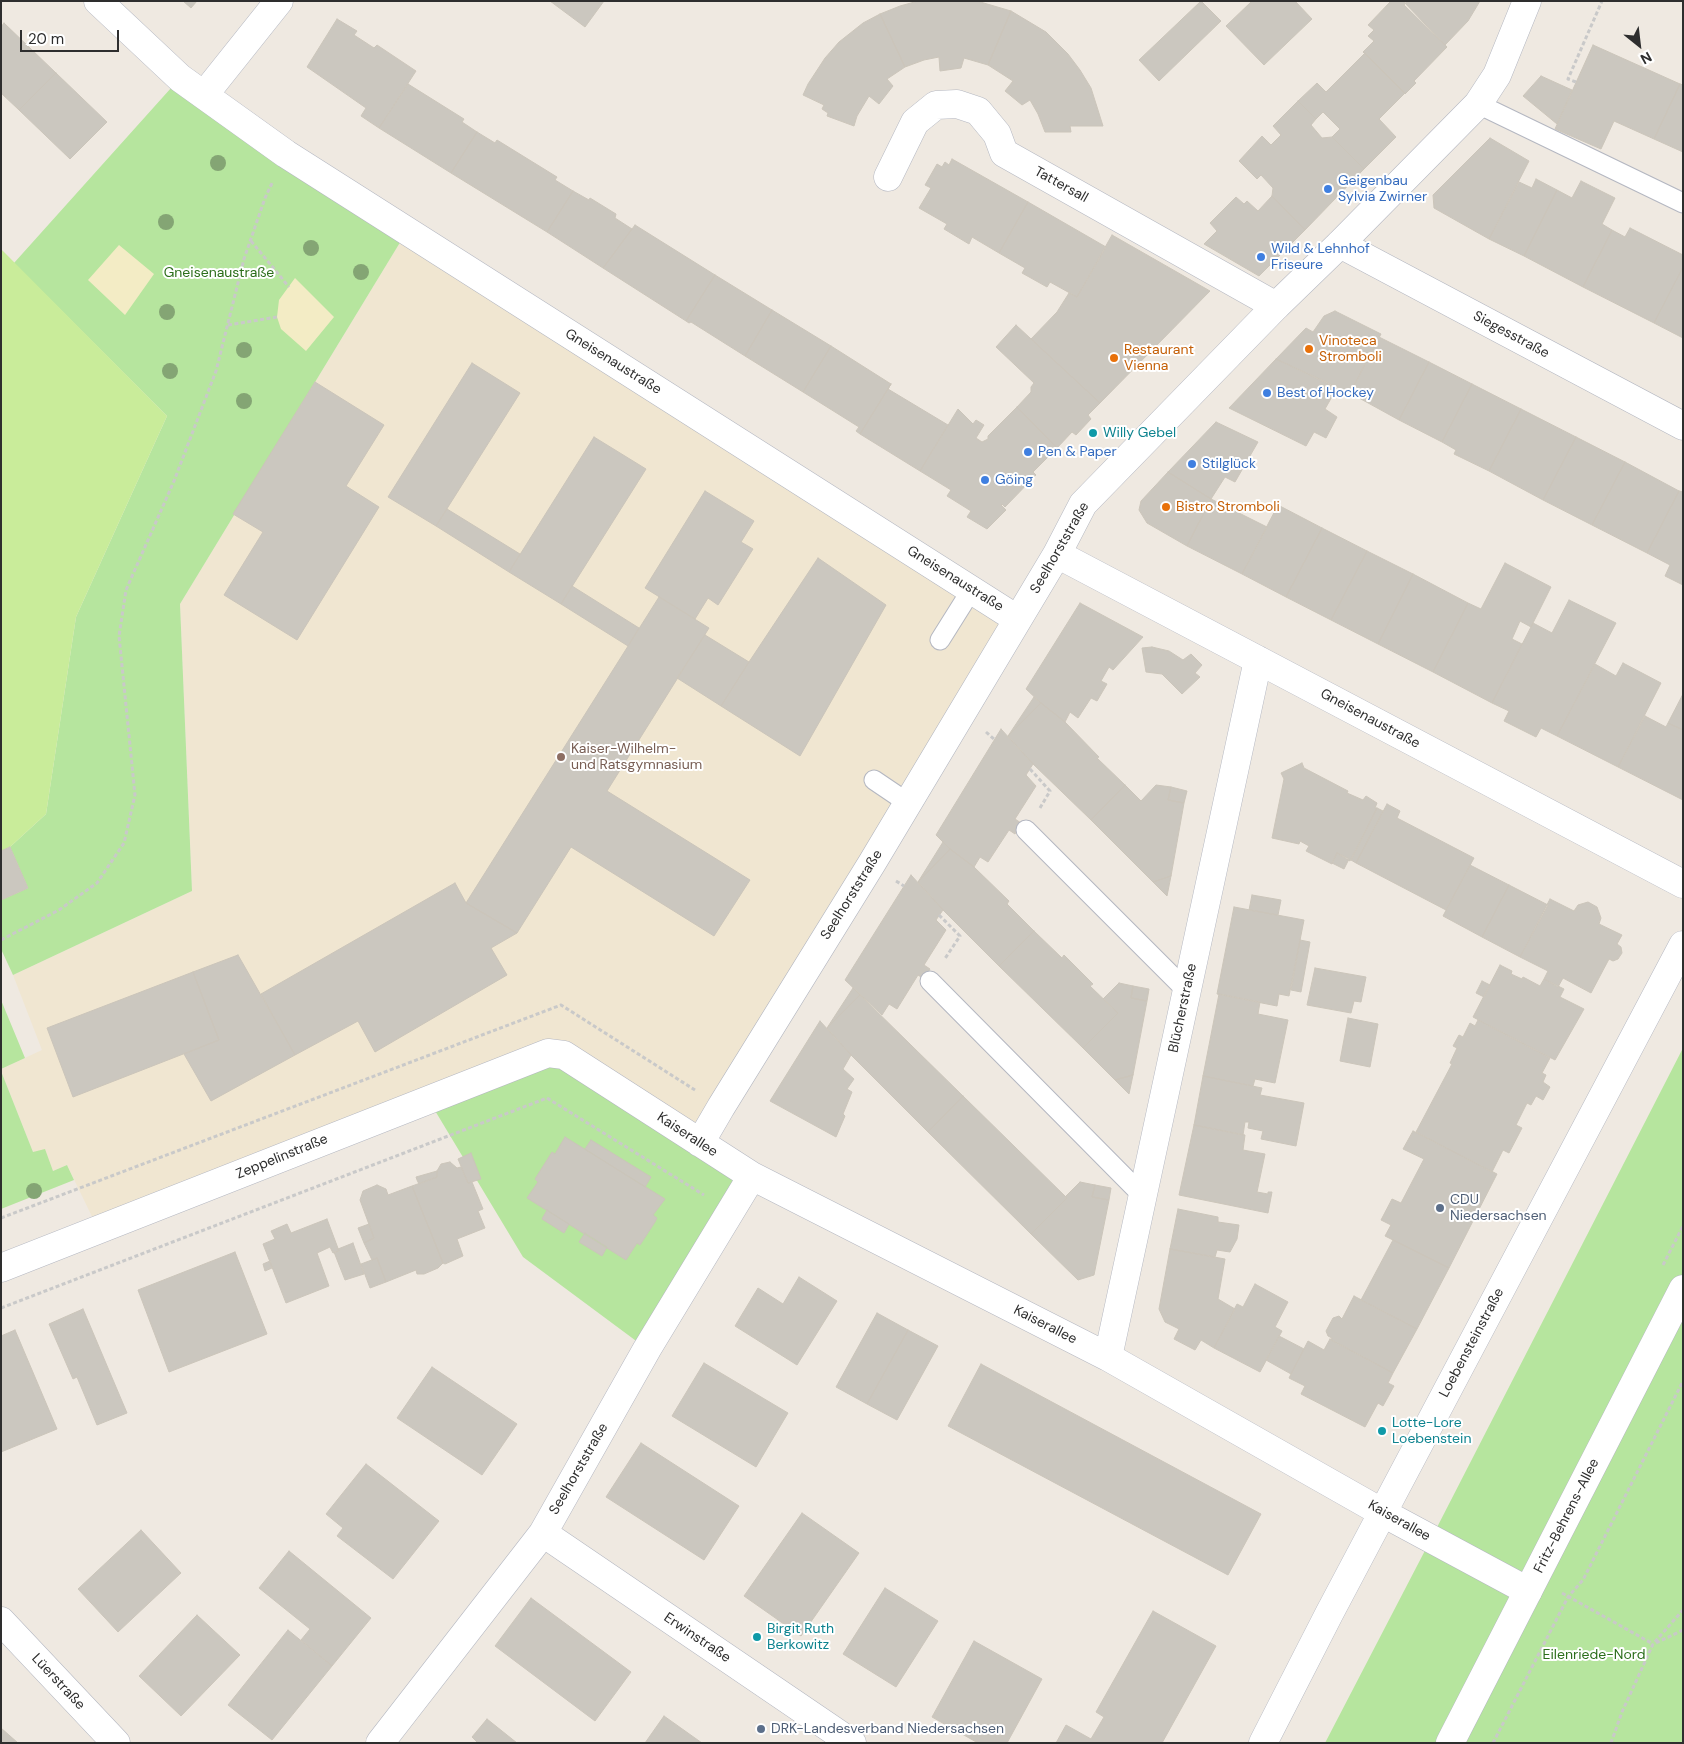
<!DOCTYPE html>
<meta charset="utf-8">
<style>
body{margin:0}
#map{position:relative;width:1684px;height:1744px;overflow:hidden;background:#efe9e1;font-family:"DM Sans",sans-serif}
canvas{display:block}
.frame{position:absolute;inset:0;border:2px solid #2e2e2e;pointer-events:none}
.north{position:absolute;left:1614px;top:20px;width:50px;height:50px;-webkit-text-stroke:4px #fff;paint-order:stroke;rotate:151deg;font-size:14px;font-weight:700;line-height:20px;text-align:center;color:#2e2e2e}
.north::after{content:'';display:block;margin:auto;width:18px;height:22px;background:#2e2e2e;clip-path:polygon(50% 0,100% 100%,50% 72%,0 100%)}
.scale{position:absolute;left:20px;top:30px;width:99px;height:22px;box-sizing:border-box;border:2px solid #2e2e2e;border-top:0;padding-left:6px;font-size:15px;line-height:18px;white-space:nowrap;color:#2e2e2e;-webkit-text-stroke:4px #fff;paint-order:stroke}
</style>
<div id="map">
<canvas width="1684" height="1744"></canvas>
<div class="frame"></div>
<div class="north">N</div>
<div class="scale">20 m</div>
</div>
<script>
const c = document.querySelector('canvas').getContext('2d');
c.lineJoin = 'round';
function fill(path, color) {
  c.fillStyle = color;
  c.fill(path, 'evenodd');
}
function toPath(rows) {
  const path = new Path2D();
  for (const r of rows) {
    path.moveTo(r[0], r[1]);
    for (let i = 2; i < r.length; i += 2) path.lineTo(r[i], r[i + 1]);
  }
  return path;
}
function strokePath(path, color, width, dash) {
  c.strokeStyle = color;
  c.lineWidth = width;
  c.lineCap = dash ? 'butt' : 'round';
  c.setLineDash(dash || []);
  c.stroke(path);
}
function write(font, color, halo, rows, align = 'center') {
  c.font = font + ' "DM Sans",sans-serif';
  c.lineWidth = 4;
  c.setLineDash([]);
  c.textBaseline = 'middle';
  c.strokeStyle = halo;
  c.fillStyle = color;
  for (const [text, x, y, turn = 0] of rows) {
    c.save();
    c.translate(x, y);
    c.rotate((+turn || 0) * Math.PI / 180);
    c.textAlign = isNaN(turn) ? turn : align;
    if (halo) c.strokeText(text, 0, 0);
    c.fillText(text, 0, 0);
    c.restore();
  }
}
const education = toPath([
 [407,231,1017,619,700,1143,564,1055,99,1231,67,1165,53,1171,33,1152,1,1071,1,1069,42,1050,13,975,192,891,180,604]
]);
const green = toPath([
 [180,78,407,231,180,604,192,891,13,975,1,949,1,900,28,888,10,847,46,814,76,617,167,416,14,263],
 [1,1000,25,1058,1,1069],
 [1683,1048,1683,1743,1325,1743,1431,1539],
 [548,1053,752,1176,647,1349,523,1257,428,1099],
 [1,1071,33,1152,45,1149,53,1171,67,1165,74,1180,1,1209]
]);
const sand = toPath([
 [119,245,154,274,125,315,88,280],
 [295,278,334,317,306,351,281,329,277,317,279,300]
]);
const pitch = toPath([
 [1,249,167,416,76,617,46,814,10,847,1,851]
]);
const building = toPath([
 [183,1,197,1,191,8,183,1],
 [550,1,604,1,585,27,550,1],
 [918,1,977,1,1011,11,988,65,964,58,961,68,940,71,939,57,924,60,905,67,880,14,900,6,918,1],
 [1201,1,1221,21,1159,81,1139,60,1201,1],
 [1252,1,1295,1,1312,19,1264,65,1226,26,1252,1],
 [1391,1,1403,1,1447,47,1414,81,1416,83,1405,94,1363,52,1374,41,1368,36,1374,30,1368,25,1391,1],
 [1407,1,1480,1,1468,21,1445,45,1404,5,1407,1],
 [1011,11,1046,32,1068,54,1080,70,1091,88,1103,126,1070,126,1071,132,1045,132,1038,114,1030,100,1022,105,1005,91,1013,81,988,65,1011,11],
 [880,14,905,67,887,79,893,86,879,104,869,96,857,116,854,126,827,116,828,113,822,109,824,105,803,95,808,84,825,58,839,42,863,23,880,14],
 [337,19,357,31,354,35,374,48,377,45,416,71,379,128,361,116,366,108,307,67,337,19],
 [4,23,56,73,19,110,1,93,1,27,4,23],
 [1593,45,1680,84,1654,139,1614,121,1601,149,1555,129,1593,45],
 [1365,53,1405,93,1379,119,1396,137,1364,169,1332,137,1340,129,1323,112,1316,119,1298,101,1317,83,1326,92,1365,53],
 [56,73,107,122,70,159,19,110,56,73],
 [1541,76,1572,90,1557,124,1523,96,1541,76],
 [408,84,464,119,462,122,477,132,451,173,379,128,408,84],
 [1680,84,1683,85,1683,152,1654,139,1680,84],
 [1298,101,1316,119,1311,125,1322,138,1332,137,1364,169,1305,230,1272,196,1273,188,1261,175,1257,179,1239,161,1262,136,1271,145,1281,135,1273,126,1298,101],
 [477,132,495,143,497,140,557,177,555,180,573,191,547,232,451,173,477,132],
 [1490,138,1529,161,1489,239,1434,208,1433,195,1490,138],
 [952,159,1028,202,999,253,972,237,969,244,944,229,947,224,919,208,931,188,925,185,937,164,942,167,945,162,949,165,952,159],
 [1536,179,1557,190,1524,256,1489,239,1519,182,1532,188,1536,179],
 [1581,181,1615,198,1602,224,1612,230,1583,287,1524,256,1557,190,1572,198,1581,181],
 [573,191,589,200,590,198,616,214,615,218,632,229,603,268,547,232,573,191],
 [1272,196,1305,230,1259,276,1204,244,1217,231,1210,223,1236,197,1244,204,1247,201,1258,211,1272,196],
 [1028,202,1106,247,1077,297,1050,282,1047,287,1022,273,1025,268,999,253,1028,202],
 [635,225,715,275,686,321,603,268,635,225],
 [1630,228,1683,255,1683,267,1654,323,1583,287,1612,230,1625,237,1630,228],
 [1112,235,1210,291,1100,403,1031,339,1057,312,1069,293,1077,297,1112,235],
 [1683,267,1683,338,1654,323,1683,267],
 [715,275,772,310,745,356,691,322,689,323,686,321,715,275],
 [772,310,831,346,803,392,745,356,772,310],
 [1335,311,1381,334,1350,393,1276,359,1306,328,1313,332,1324,316,1335,311],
 [1016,325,1100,403,1088,415,1091,419,1076,435,1072,432,1057,448,1017,407,1031,392,1031,387,1034,383,996,347,1016,325],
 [1379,337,1429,362,1399,420,1350,393,1379,337],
 [831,346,891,384,860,434,856,431,859,427,803,392,831,346],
 [1276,359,1337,388,1325,409,1337,417,1326,438,1314,432,1306,446,1229,408,1276,359],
 [1429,362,1472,384,1442,442,1399,420,1429,362],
 [472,363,520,393,436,526,388,497,472,363],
 [315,382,384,425,346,486,379,507,297,640,224,595,263,532,233,514,315,382],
 [891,384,888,389,948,425,920,471,860,434,891,384],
 [1472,384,1521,409,1489,471,1454,454,1456,450,1442,442,1472,384],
 [1017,407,1057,448,1033,472,1036,475,1005,507,1002,504,1001,505,1006,510,987,529,967,517,971,511,947,496,951,490,920,471,958,409,973,424,976,420,984,425,976,438,982,442,988,439,988,436,1017,407],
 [1521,409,1576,437,1543,500,1489,471,1521,409],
 [1216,422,1258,442,1235,482,1225,477,1211,499,1168,472,1216,422],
 [594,437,646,469,561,604,509,572,594,437],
 [1576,437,1625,462,1592,525,1543,500,1576,437],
 [1625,462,1679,491,1647,553,1592,525,1625,462],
 [1168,472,1211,499,1187,546,1147,523,1139,510,1141,501,1168,472],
 [705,491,754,521,741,542,753,549,718,605,708,598,695,619,645,588,705,491],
 [1679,491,1683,492,1683,585,1665,576,1670,565,1647,553,1679,491],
 [1211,499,1267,527,1242,574,1187,546,1211,499],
 [1278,505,1322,528,1286,597,1242,574,1278,505],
 [447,509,520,554,509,572,436,526,447,509],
 [1322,528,1367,551,1331,620,1286,597,1322,528],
 [1367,551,1413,574,1378,644,1331,620,1367,551],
 [818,558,886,605,800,756,721,706,749,662,818,558],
 [1505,563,1551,587,1531,627,1520,621,1512,639,1522,644,1492,703,1433,672,1468,603,1481,609,1505,563],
 [1413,574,1468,603,1433,672,1378,644,1413,574],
 [572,586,639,628,628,646,561,604,572,586],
 [659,597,709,628,607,791,750,880,714,936,571,847,517,933,466,903,659,597],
 [1569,600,1616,623,1557,736,1541,728,1536,737,1504,721,1509,711,1492,703,1533,623,1552,633,1569,600],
 [1080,603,1143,637,1113,670,1109,667,1101,681,1107,684,1097,701,1091,698,1078,718,1070,712,1065,722,1041,703,1026,689,1080,603],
 [705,635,749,662,721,706,677,678,705,635],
 [1152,647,1169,651,1183,660,1191,654,1202,665,1195,673,1200,677,1182,694,1162,674,1146,672,1142,648,1152,647],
 [1623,663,1661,683,1618,767,1557,736,1595,664,1616,676,1623,663],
 [1683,694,1683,730,1668,723,1683,694],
 [1034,697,1041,703,1008,736,1034,697],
 [1041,703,1065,722,1099,757,1097,758,1125,785,1091,820,1033,764,1008,736,1041,703],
 [1645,716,1666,727,1668,723,1683,730,1683,800,1618,767,1645,716],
 [1001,729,1033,764,1026,775,1036,786,1015,819,1021,823,1015,834,1009,830,988,862,980,857,974,867,950,849,936,835,1001,729],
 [1302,763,1304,768,1348,791,1347,793,1363,800,1366,796,1377,803,1375,808,1377,808,1350,861,1337,853,1332,864,1306,851,1309,846,1300,841,1299,844,1272,838,1284,779,1281,773,1302,763],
 [1125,785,1141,801,1156,785,1171,787,1168,800,1184,803,1171,876,1153,882,1091,820,1125,785],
 [1171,787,1187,791,1184,803,1168,800,1171,787],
 [1387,804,1400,811,1397,818,1474,858,1446,910,1356,863,1387,804],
 [1377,808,1383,811,1356,863,1351,860,1377,808],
 [943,842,950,849,918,882,943,842],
 [10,847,28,888,1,900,1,851,10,847],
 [950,849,974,867,1009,901,1007,904,1034,931,999,966,943,910,918,882,950,849],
 [1337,853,1349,859,1344,869,1332,863,1337,853],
 [1470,865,1509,885,1482,937,1443,916,1470,865],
 [911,875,943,910,936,920,946,930,924,965,930,969,924,979,918,975,897,1009,889,1004,882,1015,845,980,911,875],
 [1171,876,1167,896,1153,882,1171,876],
 [455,883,466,903,517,933,491,948,507,975,375,1052,358,1021,295,1055,261,994,455,883],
 [1509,885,1548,905,1520,957,1482,937,1509,885],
 [1252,895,1281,900,1278,915,1249,910,1252,895],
 [1550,899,1574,911,1578,905,1588,902,1597,907,1601,918,1599,924,1622,935,1617,944,1621,947,1622,953,1618,959,1613,961,1609,959,1591,993,1563,978,1558,987,1544,979,1548,971,1520,957,1550,899],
 [1234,907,1304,920,1289,996,1279,994,1277,1006,1217,994,1234,907],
 [1034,931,1062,958,1064,955,1093,984,1090,986,1118,1013,1083,1048,999,966,1034,931],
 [1300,940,1310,942,1301,992,1291,990,1300,940],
 [238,955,295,1055,211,1101,184,1054,219,1040,193,972,238,955],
 [1500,965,1512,971,1511,974,1522,979,1523,977,1540,986,1544,979,1564,989,1560,997,1584,1009,1555,1060,1473,1017,1500,965],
 [1315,968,1366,977,1361,1002,1354,1001,1351,1013,1307,1005,1315,968],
 [193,972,219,1040,73,1097,47,1028,193,972],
 [1482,981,1490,985,1484,997,1476,993,1482,981],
 [1119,983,1133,986,1131,998,1147,1001,1133,1075,1115,1080,1083,1048,1118,1013,1103,999,1119,983],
 [1133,986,1149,989,1147,1001,1131,998,1133,986],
 [853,988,860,995,827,1028,853,988],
 [1219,994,1260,1002,1258,1014,1288,1020,1275,1083,1255,1079,1253,1086,1203,1076,1219,994],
 [860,995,963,1096,928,1132,851,1055,827,1028,860,995],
 [1348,1018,1378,1024,1370,1067,1340,1061,1348,1018],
 [1478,1020,1550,1058,1542,1073,1546,1075,1543,1082,1550,1087,1543,1100,1536,1096,1531,1105,1527,1103,1516,1125,1522,1128,1509,1153,1503,1150,1492,1172,1416,1132,1452,1064,1450,1063,1457,1048,1453,1046,1459,1035,1463,1037,1470,1023,1475,1026,1478,1020],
 [820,1021,851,1055,843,1069,854,1079,847,1089,852,1092,843,1114,845,1116,836,1137,770,1101,820,1021],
 [1133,1075,1129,1094,1115,1080,1133,1075],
 [1203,1076,1262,1088,1260,1095,1304,1103,1296,1146,1261,1139,1263,1131,1248,1128,1249,1122,1245,1122,1243,1135,1194,1125,1203,1076],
 [963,1096,1067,1198,1031,1234,928,1132,963,1096],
 [1194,1125,1245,1135,1243,1150,1265,1154,1257,1192,1268,1194,1268,1192,1272,1192,1268,1213,1179,1195,1194,1125],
 [1413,1131,1497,1174,1449,1268,1385,1236,1391,1225,1381,1220,1392,1199,1401,1203,1424,1159,1403,1149,1413,1131],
 [565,1137,665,1199,653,1215,657,1218,655,1222,640,1245,637,1243,626,1260,527,1198,538,1182,535,1179,552,1152,555,1154,565,1137],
 [591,1140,651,1177,645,1187,585,1149,591,1140],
 [471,1153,481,1179,468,1183,458,1159,471,1153],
 [450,1162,457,1168,461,1167,468,1183,472,1182,483,1209,478,1211,485,1228,457,1239,463,1256,445,1264,443,1263,412,1186,437,1177,437,1171,441,1164,450,1162],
 [437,1171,437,1177,419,1184,417,1180,416,1177,437,1171],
 [1080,1182,1095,1185,1092,1197,1109,1200,1094,1275,1078,1280,1031,1234,1067,1198,1065,1197,1080,1182],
 [377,1185,386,1189,388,1195,412,1186,443,1263,438,1268,424,1274,417,1274,416,1270,386,1282,377,1258,372,1260,364,1243,374,1238,360,1200,363,1191,377,1185],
 [1095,1185,1111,1188,1109,1200,1092,1197,1095,1185],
 [1178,1209,1218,1217,1218,1222,1239,1225,1237,1239,1230,1252,1217,1250,1215,1257,1170,1249,1178,1209],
 [547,1210,569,1224,564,1233,542,1219,547,1210],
 [327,1219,339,1251,333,1253,330,1247,317,1253,329,1286,286,1303,263,1244,275,1239,271,1231,287,1224,291,1233,327,1219],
 [369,1224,374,1238,364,1243,358,1228,369,1224],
 [585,1233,607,1247,602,1256,579,1242,585,1233],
 [1393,1240,1449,1268,1417,1329,1361,1300,1393,1240],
 [353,1243,364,1274,345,1280,334,1252,339,1251,338,1249,353,1243],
 [1170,1249,1225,1259,1218,1299,1235,1309,1214,1348,1201,1340,1195,1350,1174,1339,1179,1329,1165,1322,1159,1309,1170,1249],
 [235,1252,267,1334,169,1372,138,1290,235,1252],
 [377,1258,386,1282,370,1288,361,1264,377,1258],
 [270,1261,272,1268,265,1271,263,1264,270,1261],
 [799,1277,837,1301,797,1365,735,1326,758,1288,783,1304,799,1277],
 [1255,1284,1288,1302,1275,1327,1282,1331,1260,1372,1214,1348,1237,1304,1243,1307,1255,1284],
 [1354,1296,1417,1329,1393,1373,1331,1340,1332,1338,1328,1336,1326,1331,1333,1318,1339,1316,1342,1319,1354,1296],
 [83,1309,127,1413,97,1425,77,1377,73,1379,49,1324,83,1309],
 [877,1313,908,1330,867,1404,836,1387,877,1313],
 [15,1330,57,1429,1,1452,1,1336,15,1330],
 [908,1330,938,1346,897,1420,867,1404,908,1330],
 [1279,1336,1304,1349,1291,1374,1266,1360,1279,1336],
 [1330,1339,1393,1373,1388,1383,1394,1386,1383,1406,1378,1403,1365,1427,1301,1394,1305,1386,1289,1378,1308,1341,1324,1350,1330,1339],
 [704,1363,788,1413,756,1467,672,1416,704,1363],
 [981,1364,1261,1514,1228,1575,948,1426,981,1364],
 [432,1367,517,1424,482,1475,397,1418,432,1367],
 [641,1443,739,1506,704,1560,606,1497,641,1443],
 [366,1464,439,1521,393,1579,337,1536,343,1528,326,1514,366,1464],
 [802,1513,859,1553,801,1636,744,1596,802,1513],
 [141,1530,181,1573,118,1632,78,1589,141,1530],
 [289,1551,371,1618,332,1666,301,1640,310,1629,259,1588,289,1551],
 [885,1588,938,1621,896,1687,843,1654,885,1588],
 [531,1598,631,1672,595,1721,495,1646,531,1598],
 [1153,1611,1216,1646,1162,1743,1056,1743,1066,1725,1091,1739,1104,1717,1096,1712,1153,1611],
 [197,1615,240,1655,181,1716,139,1676,197,1615],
 [288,1630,332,1666,272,1740,228,1705,288,1630],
 [974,1641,1042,1679,1007,1743,978,1743,932,1717,974,1641],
 [664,1716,702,1743,645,1743,664,1716],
 [487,1719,517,1743,478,1743,472,1737,487,1719],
 [1,1728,18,1743,1,1743,1,1728]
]);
const path = toPath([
 [1576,82,1568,79,1602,1],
 [251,241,289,287],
 [228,325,277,317],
 [986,732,995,740],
 [1030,769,1050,791,1040,808],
 [896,881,904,886],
 [939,915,960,936,944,960],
 [1,940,59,910,97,883,124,843,135,795,119,636,126,590,174,481,216,371,244,259,265,198,273,181],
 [1,1218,561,1005,695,1090],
 [1663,1265,1683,1226],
 [1,1308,547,1098,704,1195],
 [1562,1593,1653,1644],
 [1656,1643,1683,1630],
 [1493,1743,1568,1597,1583,1580,1683,1381],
 [1611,1743,1622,1712,1653,1644,1683,1610]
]);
const service = toPath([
 [1478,104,1683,203],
 [940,640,972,589],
 [874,780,908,803],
 [1026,830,1187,991],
 [930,981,1143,1196]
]);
const pedestrian = toPath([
 [888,177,915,122,936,105,957,104,978,111,997,134,1004,153,1276,306]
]);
const minor = toPath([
 [98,1,180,78,286,154,1017,619],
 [204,95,279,1],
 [1340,244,1683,426],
 [1057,554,1683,884],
 [700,1143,721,1107,872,863,1057,554,1083,504,1276,306,1340,244,1478,104,1497,75,1527,1],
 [1,1268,548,1053,564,1055,752,1176,1108,1357,1383,1513,1528,1591],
 [1108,1357,1258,660],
 [543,1533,852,1743],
 [1,1621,116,1743],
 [380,1743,543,1533,647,1349,752,1176],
 [1263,1743,1329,1614,1683,945]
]);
const tertiary = toPath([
 [1450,1743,1683,1289]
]);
const trees = [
 [218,163],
 [166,222],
 [311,248],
 [361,272],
 [167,312],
 [244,350],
 [170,371],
 [244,401],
 [34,1191]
];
const markers = [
 [1328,189,5,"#3f7fe0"],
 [1261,257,5,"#3f7fe0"],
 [1309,349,5,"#e8710a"],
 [1114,358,5,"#e8710a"],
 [1267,393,5,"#3f7fe0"],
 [1093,433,5,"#0f9aa8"],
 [1028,452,5,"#3f7fe0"],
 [1192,464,5,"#3f7fe0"],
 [985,480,5,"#3f7fe0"],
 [1166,507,5,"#e8710a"],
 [561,757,5,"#8d6e63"],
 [1440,1208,5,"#5c6f8a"],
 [1382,1431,5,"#0f9aa8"],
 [757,1637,5,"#0f9aa8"],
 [761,1729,5,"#5c6f8a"]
];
const shopNames = [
 ["Geigenbau",1338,181],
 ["Sylvia Zwirner",1338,197],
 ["Wild & Lehnhof",1271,249],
 ["Friseure",1271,265],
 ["Best of Hockey",1277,393],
 ["Pen & Paper",1038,452],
 ["Stilglück",1202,464],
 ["Göing",995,480]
];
const streetNames = [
 ["Tattersall",1061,185,29],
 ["Siegesstraße",1511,335,28],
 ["Gneisenaustraße",613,362,32],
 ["Seelhorststraße",1060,548,-60],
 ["Gneisenaustraße",955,579,32],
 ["Gneisenaustraße",1370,719,28],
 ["Seelhorststraße",852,895,-58],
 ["Blücherstraße",1183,1008,-78],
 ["Kaiserallee",687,1135,33],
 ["Zeppelinstraße",282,1157,-22],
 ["Kaiserallee",1045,1325,27],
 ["Loebensteinstraße",1472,1343,-62],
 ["Seelhorststraße",579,1469,-60],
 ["Fritz-Behrens-Allee",1567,1516,-63],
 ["Kaiserallee",1399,1521,29],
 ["Erwinstraße",697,1638,34],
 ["Lüerstraße",58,1682,47]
];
const parkNames = [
 ["Gneisenaustraße",219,273],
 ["Eilenriede-Nord",1594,1655]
];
const foodNames = [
 ["Vinoteca",1319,341],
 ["Stromboli",1319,357],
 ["Restaurant",1124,350],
 ["Vienna",1124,366],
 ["Bistro Stromboli",1176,507]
];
const cultureNames = [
 ["Willy Gebel",1103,433],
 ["Lotte-Lore",1392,1423],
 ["Loebenstein",1392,1439],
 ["Birgit Ruth",767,1629],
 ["Berkowitz",767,1645]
];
const educationNames = [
 ["Kaiser-Wilhelm-",571,749],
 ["und Ratsgymnasium",571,765]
];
const serviceNames = [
 ["CDU",1450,1200],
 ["Niedersachsen",1450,1216],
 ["DRK-Landesverband Niedersachsen",771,1729]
];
fill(education, '#f0e6d1');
fill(green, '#b6e59e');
fill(sand, '#f3ecc5');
fill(pitch, '#c9ec9a');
fill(building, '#cbc7bf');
strokePath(building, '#cbc5ba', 1);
strokePath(service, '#b4b7c1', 21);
strokePath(pedestrian, '#b4b7c1', 29);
strokePath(minor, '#b4b7c1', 29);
strokePath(tertiary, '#b4b7c1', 29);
strokePath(path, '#c9c9c9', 3, [4, 2.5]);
strokePath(service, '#fff', 19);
strokePath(pedestrian, '#fff', 28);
strokePath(minor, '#fff', 28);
strokePath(tertiary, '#fff', 28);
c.fillStyle = '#84a574';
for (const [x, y] of trees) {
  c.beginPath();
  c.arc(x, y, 8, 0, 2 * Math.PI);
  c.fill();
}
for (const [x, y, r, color] of markers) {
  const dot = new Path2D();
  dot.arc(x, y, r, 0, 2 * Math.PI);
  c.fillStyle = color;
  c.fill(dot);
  strokePath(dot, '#fff', 2);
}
write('14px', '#366cbe', '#fff', shopNames, 'left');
write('14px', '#2e2e2e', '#fff', streetNames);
write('14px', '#2c6e1b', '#fff', parkNames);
write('14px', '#c56008', '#fff', foodNames, 'left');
write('14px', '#0d838f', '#fff', cultureNames, 'left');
write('14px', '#785e54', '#fff', educationNames, 'left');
write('14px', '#4e5e75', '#fff', serviceNames, 'left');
</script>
